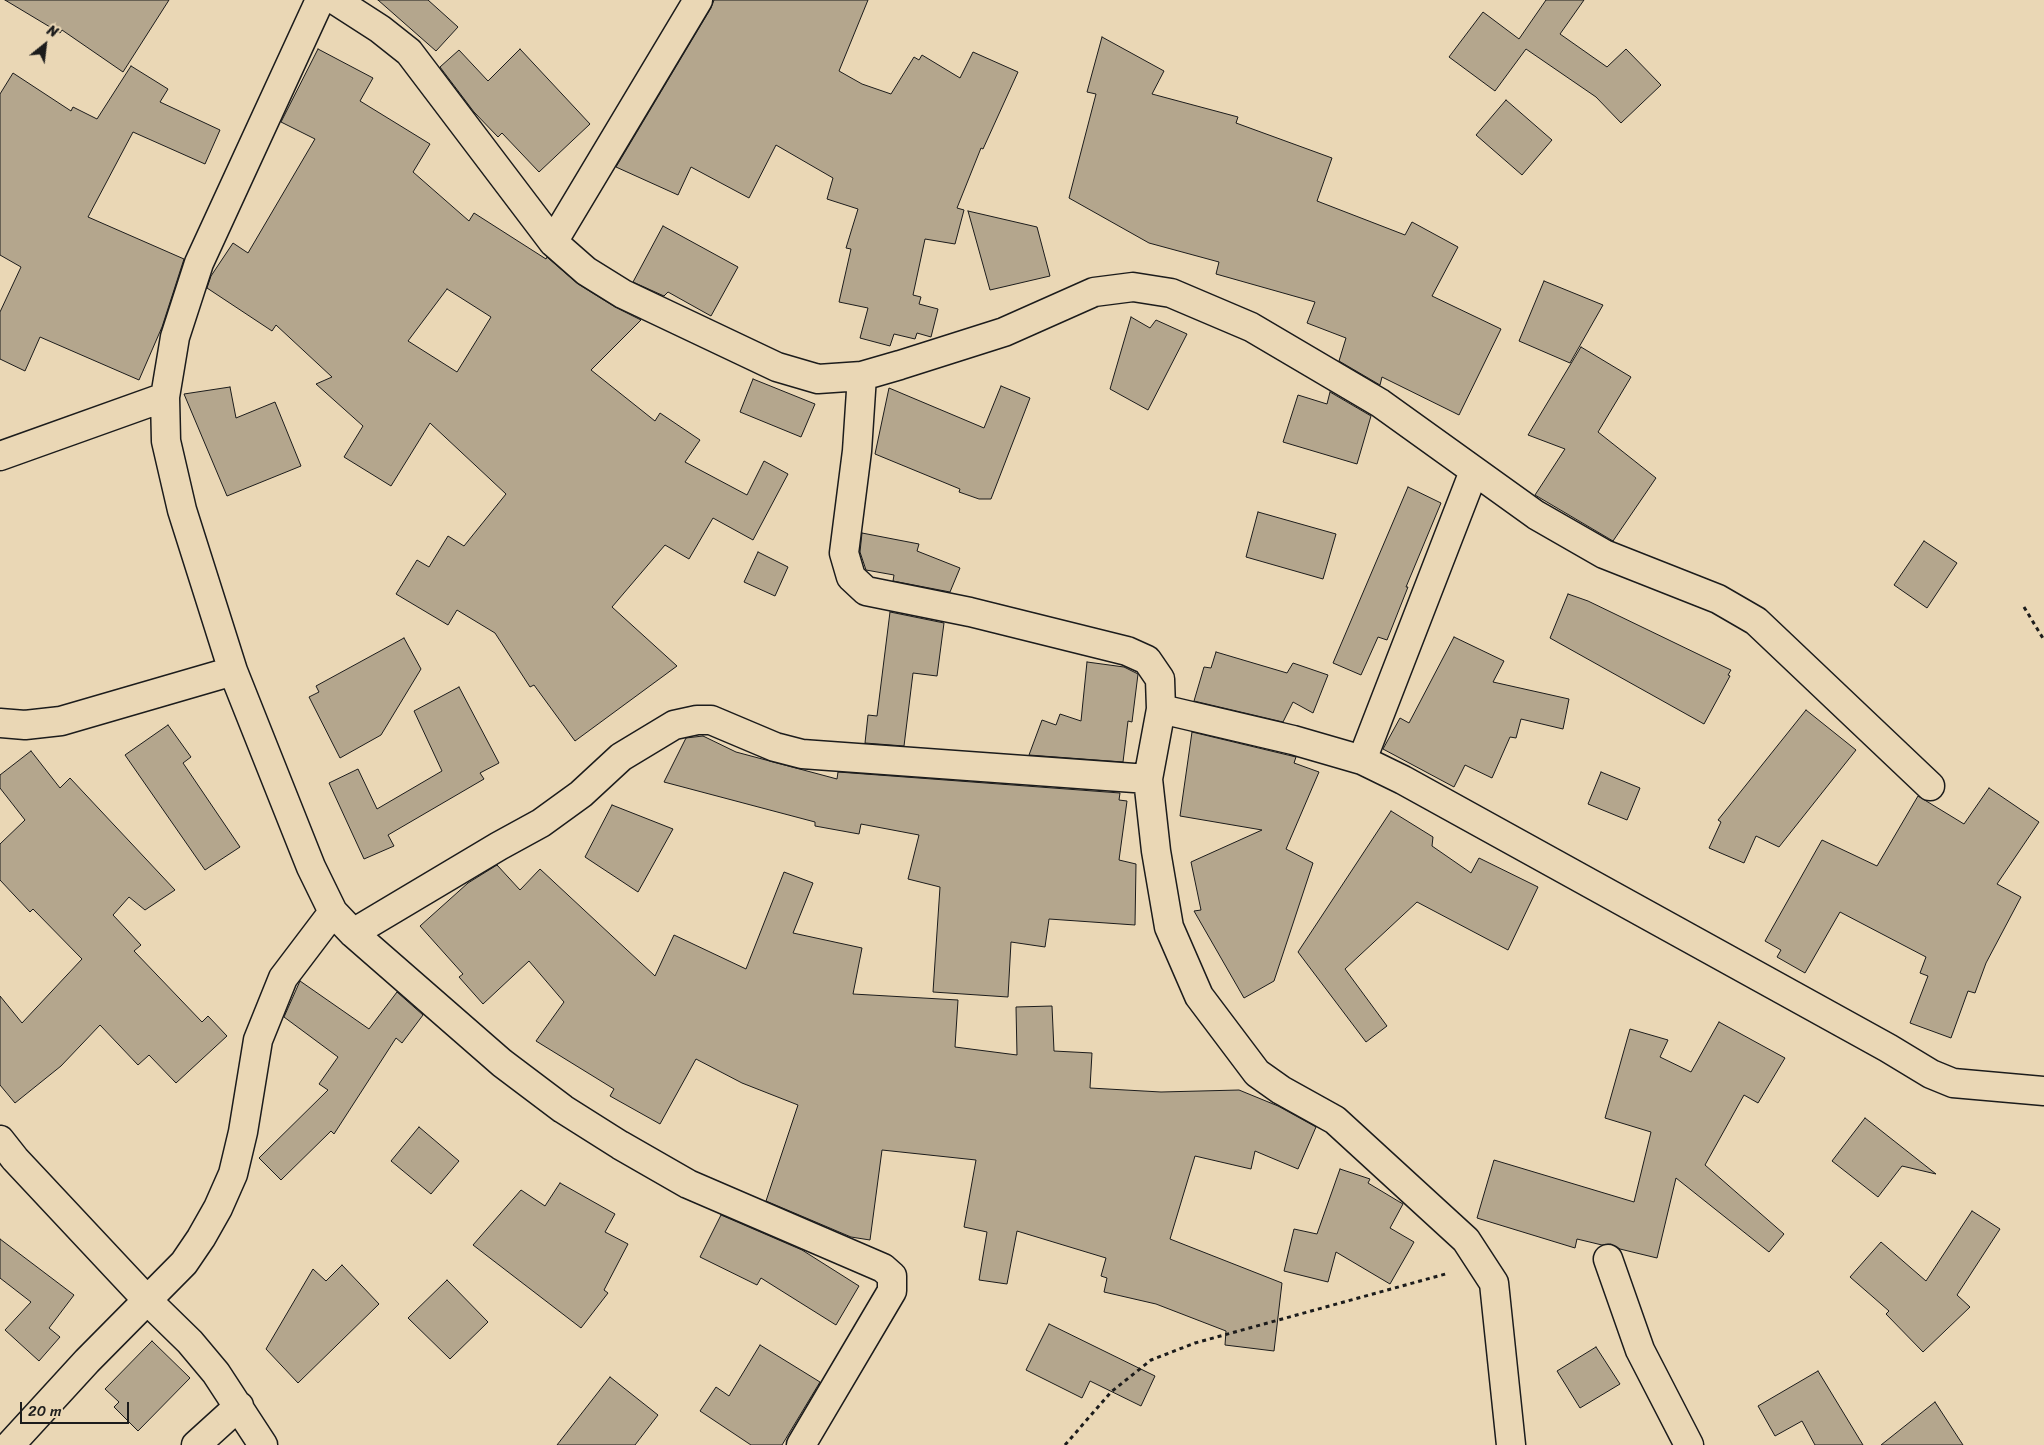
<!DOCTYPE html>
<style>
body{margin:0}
#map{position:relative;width:2044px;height:1445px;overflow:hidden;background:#ead7b5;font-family:Sriracha,sans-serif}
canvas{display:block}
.north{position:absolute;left:20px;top:20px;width:50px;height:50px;-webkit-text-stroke:4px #ead7b5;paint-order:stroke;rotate:29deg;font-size:14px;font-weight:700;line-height:20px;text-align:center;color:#1c1c1c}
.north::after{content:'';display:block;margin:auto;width:18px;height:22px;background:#1c1c1c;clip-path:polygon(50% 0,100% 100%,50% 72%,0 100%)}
.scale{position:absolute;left:20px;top:1402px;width:109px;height:22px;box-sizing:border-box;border:2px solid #1c1c1c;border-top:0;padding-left:6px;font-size:15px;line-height:18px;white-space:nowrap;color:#1c1c1c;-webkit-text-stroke:4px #ead7b5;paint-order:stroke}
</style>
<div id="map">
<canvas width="2044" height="1445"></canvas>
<div class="north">N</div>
<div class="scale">20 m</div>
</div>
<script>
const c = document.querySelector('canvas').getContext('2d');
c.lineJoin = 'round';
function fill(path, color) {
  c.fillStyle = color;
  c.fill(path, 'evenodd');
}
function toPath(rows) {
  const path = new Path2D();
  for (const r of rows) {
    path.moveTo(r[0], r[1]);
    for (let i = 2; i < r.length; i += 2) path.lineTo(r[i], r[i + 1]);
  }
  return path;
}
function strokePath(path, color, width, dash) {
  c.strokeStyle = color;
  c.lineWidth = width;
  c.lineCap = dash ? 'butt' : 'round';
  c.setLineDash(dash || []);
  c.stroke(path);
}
const building = toPath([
 [5,0,169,0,123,72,62,30,60,33,5,0],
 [378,0,428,0,458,27,436,51,378,0],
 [714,0,868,0,839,71,862,84,891,94,914,57,919,60,922,55,960,78,973,52,1018,72,983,149,981,148,957,208,964,210,955,244,925,239,913,295,921,297,919,304,938,309,931,337,917,333,915,339,894,334,890,346,860,338,868,308,839,302,851,249,846,248,858,209,827,199,833,178,776,145,749,198,691,167,678,195,616,167,711,8,714,0],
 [1546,0,1584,0,1560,34,1607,67,1626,49,1661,85,1621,123,1596,97,1526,49,1495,91,1449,57,1483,12,1519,39,1546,0],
 [1102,37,1164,71,1152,94,1238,117,1236,123,1332,158,1317,201,1405,235,1412,222,1458,247,1432,296,1501,329,1459,415,1382,377,1380,385,1339,361,1346,338,1307,323,1315,302,1216,274,1219,262,1149,243,1069,198,1096,94,1087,92,1102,37],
 [318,49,373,78,360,101,430,144,413,172,469,221,474,213,546,259,547,257,578,284,615,307,641,320,591,370,655,421,660,413,700,440,685,462,747,495,764,461,788,474,753,540,713,518,689,559,665,545,612,607,677,666,575,741,534,685,530,687,495,633,457,610,448,625,396,594,417,560,429,567,448,536,464,546,506,494,430,423,391,486,344,457,363,426,316,384,332,377,276,325,272,331,207,288,211,276,233,243,248,253,315,139,281,122,318,49],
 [447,289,491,317,457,372,408,341,447,289],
 [520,49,590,124,539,172,502,133,498,137,474,112,440,67,459,50,488,81,520,49],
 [131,66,168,89,160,102,220,130,205,164,133,132,88,217,184,259,162,327,139,380,40,337,25,371,0,359,0,312,21,267,0,255,0,94,13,73,71,111,73,107,97,119,131,66],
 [1506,100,1552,140,1522,175,1476,135,1506,100],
 [968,211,1037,227,1050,276,990,290,968,211],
 [663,226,738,267,711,316,668,292,664,296,633,282,663,226],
 [1544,281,1603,305,1570,363,1519,341,1544,281],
 [1131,317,1150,328,1156,320,1187,334,1148,410,1110,389,1131,317],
 [1581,347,1631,377,1598,432,1656,478,1613,541,1535,495,1565,449,1528,435,1581,347],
 [753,379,815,404,801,437,740,412,753,379],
 [1001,386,1030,398,991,499,979,499,959,492,960,489,875,454,889,388,984,428,1001,386],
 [230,387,236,418,275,402,301,466,227,496,184,394,230,387],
 [1330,392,1371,416,1357,464,1283,442,1298,395,1327,404,1330,392],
 [1408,487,1441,503,1406,587,1408,587,1387,640,1378,637,1361,675,1333,663,1408,487],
 [1258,512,1336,534,1323,579,1246,557,1258,512],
 [862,533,919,544,917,551,960,568,950,592,893,581,894,575,866,570,860,552,862,533],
 [1924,541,1957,563,1927,608,1894,585,1924,541],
 [758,552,788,567,775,596,744,582,758,552],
 [1568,594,1588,601,1731,670,1728,675,1730,676,1704,724,1550,638,1568,594],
 [890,612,944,623,937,676,913,673,904,746,865,743,868,715,877,716,890,612],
 [1454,637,1504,661,1493,682,1569,699,1563,729,1521,719,1516,738,1510,737,1492,778,1465,765,1454,787,1383,749,1400,718,1409,723,1454,637],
 [404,638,421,669,381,735,340,758,309,697,319,692,316,686,404,638],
 [1216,652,1287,673,1293,663,1328,675,1313,713,1293,702,1283,722,1194,701,1204,667,1211,668,1216,652],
 [1087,662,1124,667,1138,674,1132,722,1128,721,1123,762,1029,755,1042,720,1056,725,1060,714,1081,721,1087,662],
 [459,687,499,763,480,773,484,779,388,835,394,846,364,859,329,783,358,769,377,809,442,771,414,711,459,687],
 [1806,710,1856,750,1779,847,1756,836,1744,863,1709,848,1721,822,1718,820,1806,710],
 [168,725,191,757,183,763,240,847,205,870,125,755,168,725],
 [1192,732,1296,757,1294,763,1319,772,1286,849,1313,863,1274,981,1244,998,1194,911,1201,910,1191,862,1262,830,1180,816,1192,732],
 [703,736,736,752,837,779,838,772,1120,793,1119,800,1127,801,1119,860,1136,864,1135,925,1049,919,1045,947,1011,942,1008,997,933,992,940,887,908,879,919,835,861,824,859,834,815,826,815,822,664,782,686,738,703,736],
 [31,751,60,788,70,778,175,890,145,910,129,897,113,915,141,945,134,951,202,1022,208,1016,227,1036,176,1083,149,1055,138,1065,100,1025,61,1066,15,1103,0,1085,0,996,22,1023,82,959,33,909,30,912,0,880,0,844,25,820,0,788,0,775,31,751],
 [1601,772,1640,788,1627,820,1588,804,1601,772],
 [1989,788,2039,822,1997,884,2021,897,1986,963,1975,993,1968,991,1951,1038,1910,1023,1928,976,1920,973,1926,957,1840,912,1805,973,1777,957,1781,950,1765,941,1822,840,1877,866,1918,796,1964,824,1989,788],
 [612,805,673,829,638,892,585,857,612,805],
 [1391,811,1433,837,1432,846,1471,873,1479,858,1538,887,1508,950,1417,902,1345,969,1387,1026,1366,1042,1298,952,1391,811],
 [497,865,520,890,540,869,655,976,674,935,746,969,784,872,813,883,793,933,862,948,853,994,958,1000,955,1047,1017,1055,1016,1007,1052,1006,1054,1051,1092,1053,1090,1088,1161,1092,1239,1090,1278,1106,1316,1127,1298,1169,1255,1151,1251,1169,1195,1156,1170,1239,1282,1283,1274,1351,1225,1345,1226,1331,1156,1304,1104,1292,1107,1278,1101,1276,1106,1258,1017,1231,1007,1284,979,1280,987,1232,964,1227,976,1160,882,1150,870,1240,851,1237,766,1201,798,1105,742,1083,696,1059,660,1124,610,1096,614,1089,536,1041,564,1002,529,961,483,1004,459,977,463,974,420,926,468,883,497,865],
 [300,981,369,1029,397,992,423,1015,402,1043,396,1038,334,1134,331,1131,281,1180,259,1158,328,1090,319,1084,338,1057,284,1017,300,981],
 [1719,1022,1785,1058,1758,1103,1744,1095,1705,1165,1784,1234,1769,1252,1676,1178,1657,1258,1620,1249,1611,1244,1602,1245,1577,1239,1575,1248,1477,1218,1494,1160,1634,1202,1651,1132,1605,1118,1630,1029,1668,1040,1660,1057,1691,1072,1719,1022],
 [1865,1118,1936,1174,1902,1166,1878,1197,1832,1161,1865,1118],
 [419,1127,459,1161,431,1194,391,1161,419,1127],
 [1340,1169,1370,1179,1368,1183,1403,1204,1390,1228,1414,1242,1390,1284,1336,1252,1328,1282,1284,1271,1294,1229,1317,1234,1340,1169],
 [560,1183,615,1214,605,1232,628,1244,604,1290,608,1293,581,1328,473,1245,521,1190,545,1206,560,1183],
 [1972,1211,2000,1229,1957,1295,1970,1307,1923,1352,1886,1314,1889,1311,1850,1277,1881,1242,1926,1281,1972,1211],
 [721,1215,802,1250,859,1286,836,1325,761,1278,757,1285,700,1257,721,1215],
 [0,1239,74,1295,49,1328,60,1337,39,1361,5,1330,31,1302,0,1278,0,1239],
 [342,1265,379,1304,298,1383,266,1349,313,1269,326,1281,342,1265],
 [447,1280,488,1322,450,1359,408,1318,447,1280],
 [1049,1324,1155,1376,1141,1406,1090,1381,1082,1398,1026,1370,1049,1324],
 [152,1341,190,1378,138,1431,114,1407,119,1402,105,1389,152,1341],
 [760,1345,820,1382,782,1445,751,1445,700,1411,716,1387,729,1396,760,1345],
 [1596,1347,1620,1384,1580,1408,1557,1371,1596,1347],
 [1818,1371,1863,1445,1815,1445,1802,1421,1775,1436,1758,1406,1818,1371],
 [610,1377,658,1415,635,1445,557,1445,610,1377],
 [1935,1402,1963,1445,1881,1445,1935,1402]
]);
const path = toPath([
 [2024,607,2044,640],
 [1065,1445,1111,1392,1151,1360,1195,1343,1449,1273]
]);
const minor = toPath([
 [320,0,199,263,175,337,165,397,166,441,182,510,233,671,311,867,333,912,353,933,502,1063,563,1109,620,1145,688,1184,883,1268,892,1276,892,1291,801,1445],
 [335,0,380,29,409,52,553,242,586,271,623,294,777,367,818,379,862,376,900,365,1004,332,1094,292,1133,287,1171,293,1251,327,1380,403,1536,515,1604,554,1718,599,1756,621,1930,786],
 [553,242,698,0],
 [862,376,857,451,844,553,851,577,866,591,970,612,1127,651,1147,660,1160,679,1161,709,1148,779,1156,851,1169,927,1199,996,1257,1073,1281,1090,1335,1120,1466,1240,1494,1283,1511,1445],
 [0,456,165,397],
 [1161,709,1293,740,1362,760,1403,780,1888,1048,1931,1074,1953,1083,2044,1091],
 [0,723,25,725,61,721,233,671],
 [1362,760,1474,471],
 [353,933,499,846,541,823,581,794,621,757,674,725,697,720,711,720,775,747,802,754,1148,779],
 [0,1140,15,1159,148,1301,190,1342,216,1373,263,1445],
 [1608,1259,1640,1350,1689,1445],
 [10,1445,87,1361,184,1263,201,1238,218,1208,233,1174,243,1132,258,1040,283,978,333,912],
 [196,1445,239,1406]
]);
fill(building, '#b4a68d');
strokePath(building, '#1c1c1c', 1);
strokePath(minor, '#1c1c1c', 31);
strokePath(path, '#1c1c1c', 3, [4, 4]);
strokePath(minor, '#ead7b5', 28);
</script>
